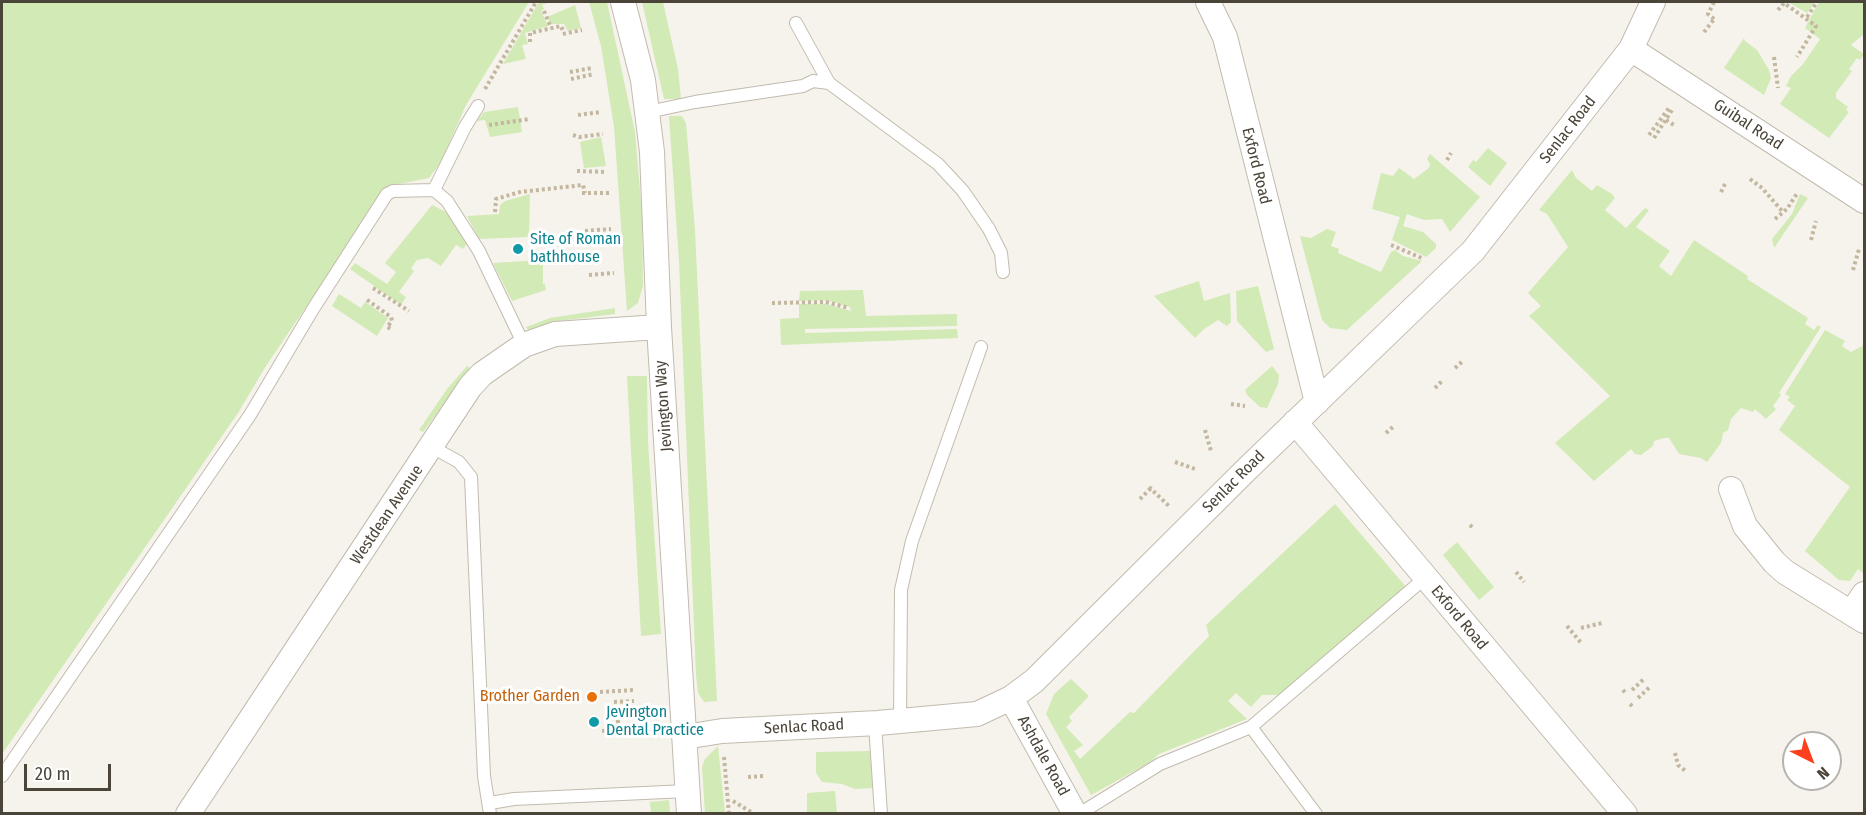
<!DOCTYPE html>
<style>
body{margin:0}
#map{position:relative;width:1866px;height:815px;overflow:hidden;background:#f6f3ec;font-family:"Fira Sans Condensed",sans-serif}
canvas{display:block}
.frame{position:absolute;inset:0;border:3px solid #4b4439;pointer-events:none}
.north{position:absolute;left:1782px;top:731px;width:60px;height:60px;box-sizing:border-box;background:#fff;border:2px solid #b7b4b0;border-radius:50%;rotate:138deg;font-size:16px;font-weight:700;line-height:24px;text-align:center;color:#4b4439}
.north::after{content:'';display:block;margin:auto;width:21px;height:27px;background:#fc3f1d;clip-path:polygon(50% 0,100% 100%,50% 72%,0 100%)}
.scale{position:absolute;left:24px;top:764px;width:87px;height:27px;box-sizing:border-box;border:3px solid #4b4439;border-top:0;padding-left:8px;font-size:18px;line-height:21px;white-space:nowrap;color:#4b4439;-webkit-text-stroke:4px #fff;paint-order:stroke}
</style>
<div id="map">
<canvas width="1866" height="815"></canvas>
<div class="frame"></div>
<div class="north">N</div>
<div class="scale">20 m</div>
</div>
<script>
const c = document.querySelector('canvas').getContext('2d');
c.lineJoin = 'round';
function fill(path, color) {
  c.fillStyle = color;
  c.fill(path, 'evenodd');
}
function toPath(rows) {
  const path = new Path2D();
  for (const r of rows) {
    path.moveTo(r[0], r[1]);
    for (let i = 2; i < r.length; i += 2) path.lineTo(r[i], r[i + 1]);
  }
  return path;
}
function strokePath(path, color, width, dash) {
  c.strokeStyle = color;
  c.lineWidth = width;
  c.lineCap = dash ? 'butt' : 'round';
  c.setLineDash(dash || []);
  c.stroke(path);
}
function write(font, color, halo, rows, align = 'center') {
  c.font = font + ' "Fira Sans Condensed",sans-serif';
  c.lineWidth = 6;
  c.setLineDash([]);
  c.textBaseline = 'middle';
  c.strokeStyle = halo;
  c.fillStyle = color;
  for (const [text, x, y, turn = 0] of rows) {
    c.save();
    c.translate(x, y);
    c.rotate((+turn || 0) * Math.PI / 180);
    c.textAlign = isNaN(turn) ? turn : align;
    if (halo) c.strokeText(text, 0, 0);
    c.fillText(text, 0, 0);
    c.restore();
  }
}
const green = toPath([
 [2,2,529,2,466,105,441,162,429,178,388,186,266,366,238,413,2,754],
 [539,2,550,2,542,5,544,9,541,11,548,26,525,33,528,44,522,45,526,59,503,64],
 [589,2,607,2,635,132,642,214,643,286,638,303,627,311,614,127,601,46],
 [642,2,663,2,678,69,681,99,664,99],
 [1788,2,1815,2,1807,13],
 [1819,2,1864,2,1864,34,1851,45,1864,54,1860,60,1857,58,1849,69,1852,71,1836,93,1836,98,1848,107,1846,110,1849,112,1829,138,1780,104,1791,88,1786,86,1791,76,1803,64,1820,39,1805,28],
 [575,5,581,28,568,31,564,24,550,24,547,17],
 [1744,38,1745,41,1757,50,1769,70,1771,78,1764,95,1724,68],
 [518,107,522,132,490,137,485,120,477,121,484,112],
 [669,116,682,116,686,123,695,230,717,701,704,702,698,693,696,676,679,262],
 [601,137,606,166,584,168,580,142],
 [1488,148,1507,163,1490,186,1468,167,1473,160,1476,162],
 [1430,154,1480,197,1450,232,1442,219,1424,220,1407,214,1403,226,1423,232,1436,244,1436,248,1426,257,1392,240,1400,217,1372,209,1381,173,1393,176,1399,168,1414,179,1429,168,1430,164,1427,159],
 [1572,170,1576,178,1592,191,1597,185,1612,194,1615,198,1605,210,1626,228,1645,208,1649,210,1636,227,1670,251,1659,266,1671,276,1694,240,1748,276,1747,279,1808,318,1805,324,1814,330,1818,325,1821,327,1779,393,1781,395,1773,406,1776,409,1766,419,1755,409,1753,412,1741,408,1731,419,1728,430,1723,433,1721,443,1707,462,1701,458,1679,454,1669,438,1664,438,1654,441,1653,446,1641,455,1635,454,1631,449,1594,481,1555,443,1610,396,1529,316,1541,306,1528,293,1568,247,1547,214,1539,210],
 [530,194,529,237,479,239,467,216,499,214,500,205,505,201],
 [1800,194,1808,198,1774,248,1772,239,1792,214],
 [432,205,450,214,467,244,463,249,456,245,441,266,428,258,417,260,411,268,414,271,399,292,406,297,401,305,350,269,355,263,387,284,396,272,385,263],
 [1327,229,1336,232,1331,246,1339,249,1338,253,1381,272,1391,252,1395,250,1403,256,1422,261,1347,330,1330,328,1322,320,1300,236,1311,238],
 [543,260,543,284,545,284,546,290,512,301,493,263],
 [1199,281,1204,301,1230,293,1231,322,1227,326,1218,320,1204,329,1195,338,1154,296],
 [1258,286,1274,349,1266,352,1237,321,1236,291],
 [863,290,866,316,957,314,957,326,805,329,805,333,957,329,958,338,781,345,780,319,799,318,799,304,826,304,851,311,850,307,827,300,799,301,800,291],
 [339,294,361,308,365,302,388,318,377,336,332,306],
 [615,308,615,314,551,322,528,330,526,327,550,318],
 [1825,330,1845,341,1842,346,1851,352,1864,345,1864,574,1858,569,1850,581,1839,580,1805,551,1850,487,1779,430,1795,406,1787,400,1790,397,1785,394],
 [467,366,470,368,423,432,419,430,447,389],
 [1272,366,1279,375,1278,384,1267,408,1260,407,1247,395,1245,390],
 [627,376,647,376,648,442,661,634,641,636],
 [1335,504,1407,588,1280,695,1262,695,1251,707,1236,693,1228,701,1247,719,1159,754,1149,763,1091,795,1046,714,1054,694,1071,679,1089,696,1069,717,1072,721,1066,727,1083,745,1074,751,1080,759,1130,712,1134,713,1209,636,1206,625],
 [1457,542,1494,587,1479,600,1443,555],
 [718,746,725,813,705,813,702,767,705,759],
 [870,751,873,788,855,789,842,784,822,782,816,773,816,752],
 [835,791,837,813,807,813,807,793],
 [669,800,670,813,651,813,650,802]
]);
const path = toPath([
 [1778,10,1784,3,1816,26,1797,57],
 [544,11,551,28],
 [1807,17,1817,2],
 [1714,19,1708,14,1714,2],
 [1704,32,1715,18],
 [563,34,582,30],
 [530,42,530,33,561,26,564,33],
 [1774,57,1778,88],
 [570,72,592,68],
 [571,79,594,74],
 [485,89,536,2],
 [578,115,601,112],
 [1666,120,1674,125],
 [489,125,530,119],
 [573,135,579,137,603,134],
 [1649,135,1669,108],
 [1654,138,1672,110],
 [1447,160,1451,153],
 [577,171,607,172],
 [1750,179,1762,188,1783,212],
 [1721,192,1725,184],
 [582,193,609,193],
 [495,212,496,199,520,192,583,185,585,193],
 [1775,219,1787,209,1798,192],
 [585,231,611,229],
 [586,239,612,238],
 [1811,240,1816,221],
 [1391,245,1424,259],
 [1853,270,1859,249],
 [589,275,614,273],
 [373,288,409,311],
 [367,300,391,317,392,321,387,327,391,329],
 [772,303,826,302,849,308],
 [1455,368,1462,362],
 [1435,388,1443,380],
 [1231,404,1245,406],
 [1205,430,1211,451],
 [1386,433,1393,427],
 [1175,462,1195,469],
 [1149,487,1169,506],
 [1140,499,1151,488],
 [1470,525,1473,528],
 [1516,572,1524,582],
 [1567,626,1582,644],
 [1581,628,1602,623],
 [1623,690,1626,694],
 [1632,690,1645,678],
 [600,692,634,690],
 [1638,698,1651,686],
 [614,702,634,701],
 [1630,704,1634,708],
 [614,715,635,713],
 [602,731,619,730,617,714],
 [1675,753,1678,765,1687,772],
 [724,757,729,814],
 [748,777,764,776],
 [733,801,754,814]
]);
const service = toPath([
 [796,23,829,83],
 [648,112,695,102,803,86,813,81,829,83,938,164,963,191,989,229,1001,253,1003,272],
 [434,190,465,127,478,106],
 [432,447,459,462,471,477,484,776,490,814],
 [900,721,901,590,912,541,981,347],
 [875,724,881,814],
 [1251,727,1316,814],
 [2,776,250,415,313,309,387,194,393,191,434,190,447,201,479,251,524,345],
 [490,803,514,799,687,791],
 [1079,814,1160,764,1251,727,1425,578]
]);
const minor = toPath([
 [623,2,643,80,652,152,659,327,689,814],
 [1208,2,1225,37,1317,402],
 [1631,49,1864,201],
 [1295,422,1625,814],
 [1731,489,1745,526,1774,562,1785,572,1864,621],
 [1852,612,1864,594],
 [1011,698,1075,814],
 [685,737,722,731,878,723,977,714,1011,698,1034,681,1246,470,1473,251,1631,49,1653,2],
 [188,814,470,387,482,374,524,345,555,334,659,327]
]);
const markers = [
 [518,249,6,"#0f9aa8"],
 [592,697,6,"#e8710a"],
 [594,722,6,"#0f9aa8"]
];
const streetNames = [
 ["Guibal Road",1748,125,33],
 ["Senlac Road",1568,130,-52],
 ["Exford Road",1256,166,76],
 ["Jevington Way",664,406,-94],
 ["Senlac Road",1234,482,-45],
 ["Westdean Avenue",387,515,-56],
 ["Exford Road",1459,618,50],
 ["Senlac Road",804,727,-3],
 ["Ashdale Road",1043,756,61]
];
const cultureNames = [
 ["Site of Roman",530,240],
 ["bathhouse",530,258],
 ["Jevington",606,713],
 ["Dental Practice",606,731]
];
const foodNames = [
 ["Brother Garden",580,697]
];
fill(green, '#d2eab5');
strokePath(service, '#c2bbae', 14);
strokePath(minor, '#c2bbae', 26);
strokePath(path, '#c4b79f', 4, [3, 3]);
strokePath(service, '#fff', 12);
strokePath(minor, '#fff', 24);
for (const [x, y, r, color] of markers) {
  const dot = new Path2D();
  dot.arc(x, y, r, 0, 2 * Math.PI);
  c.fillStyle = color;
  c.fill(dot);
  strokePath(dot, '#fff', 2);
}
write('16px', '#4b4439', '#fff', streetNames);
write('16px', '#0d838f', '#fff', cultureNames, 'left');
write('16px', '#c56008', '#fff', foodNames, 'right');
</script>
